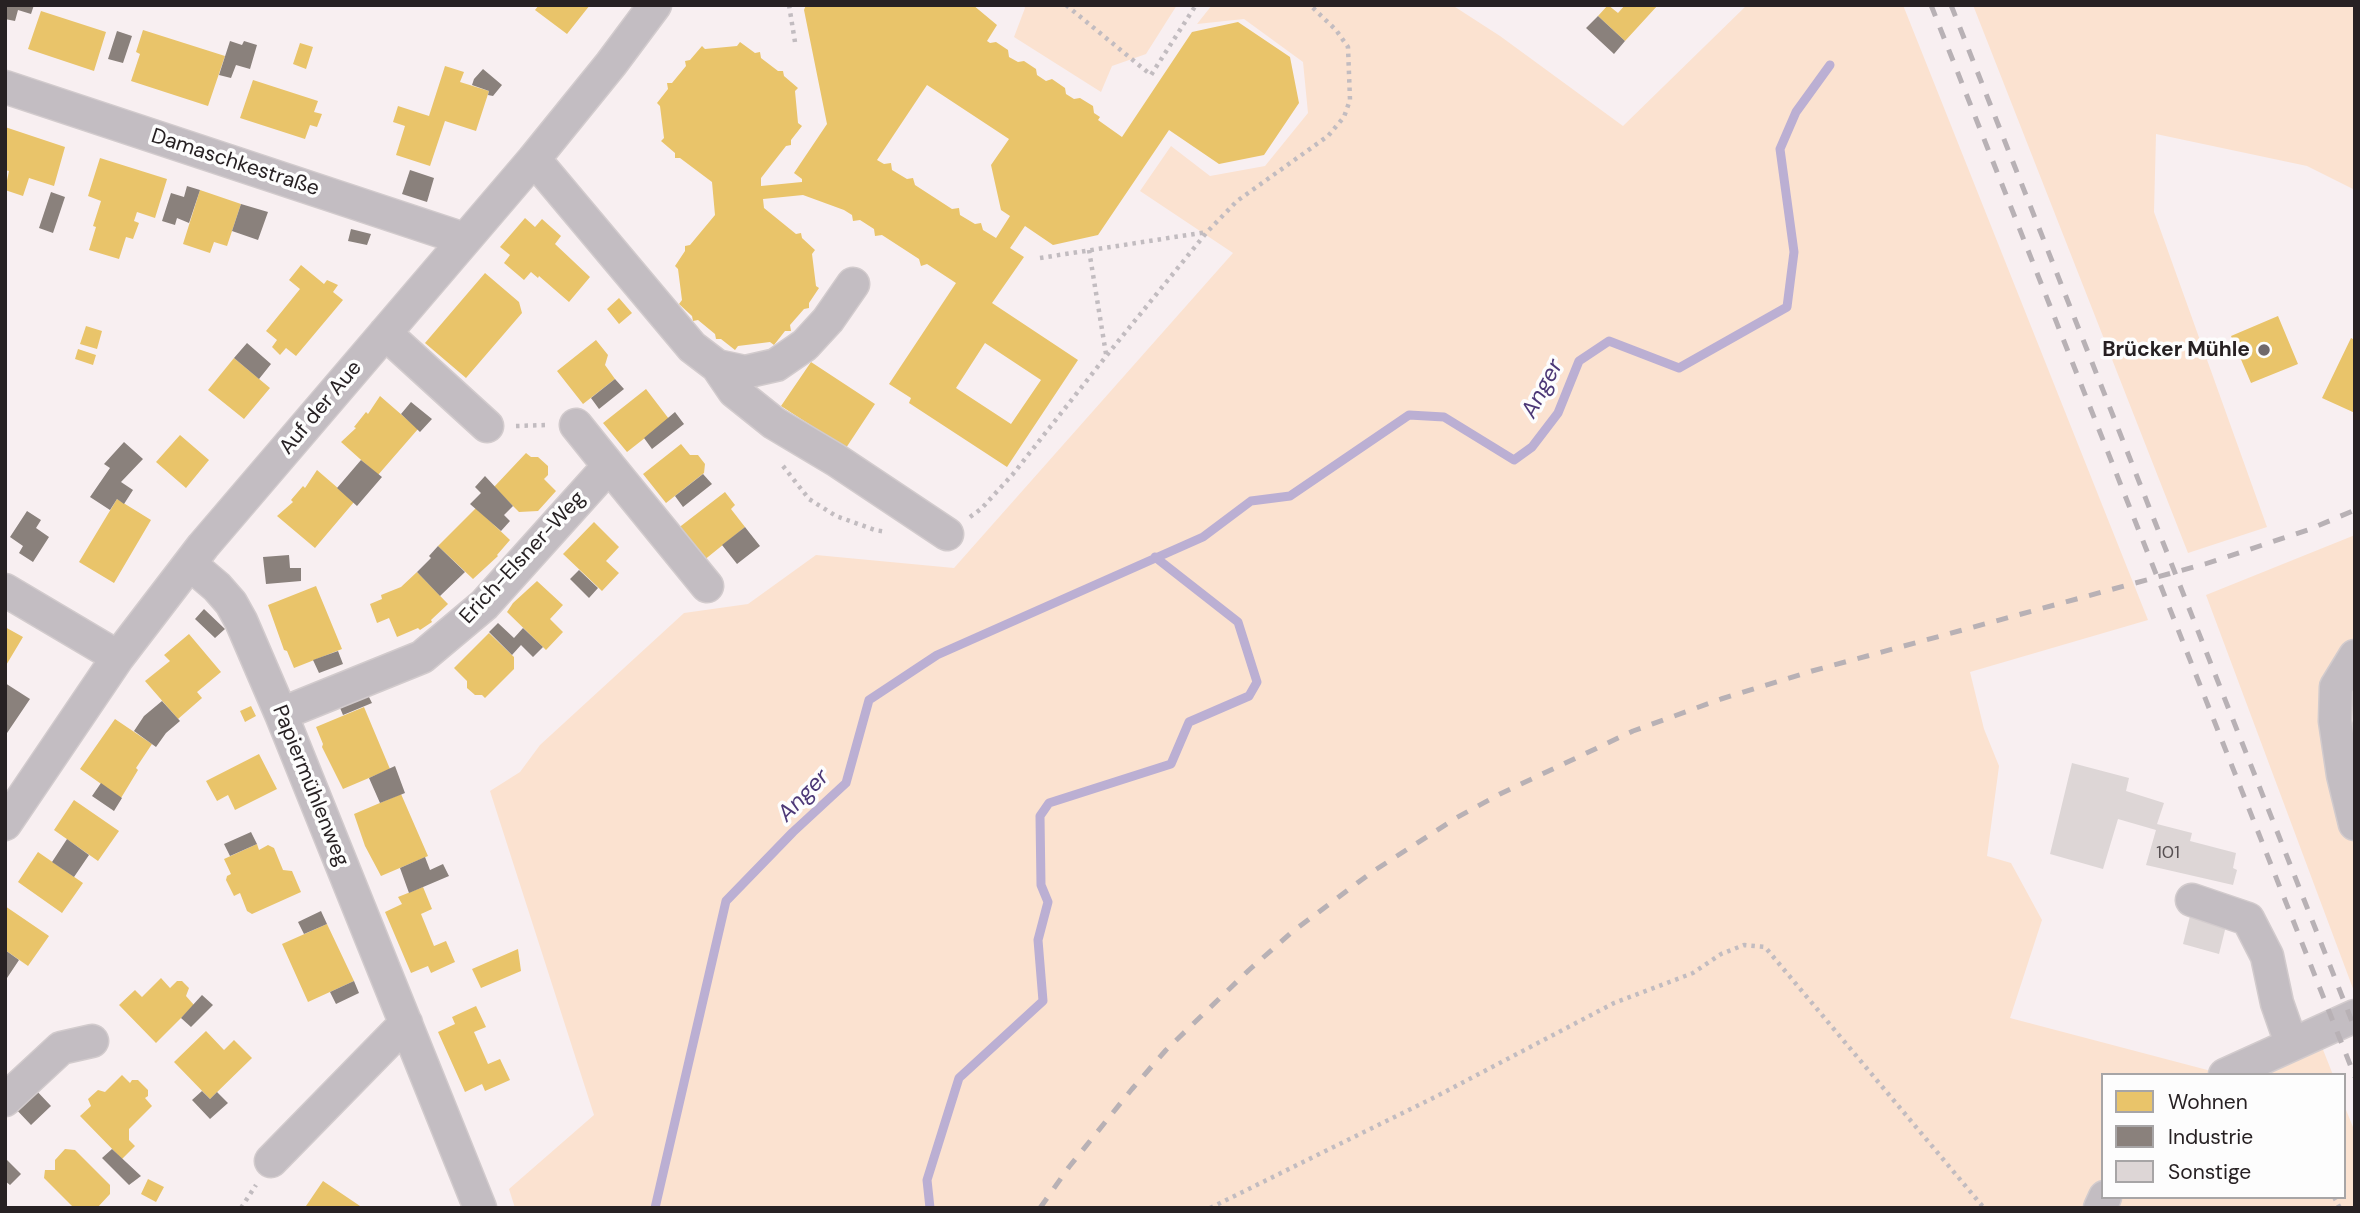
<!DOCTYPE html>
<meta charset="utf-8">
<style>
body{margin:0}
#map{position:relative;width:2360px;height:1213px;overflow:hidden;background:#f8eff1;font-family:"DM Sans",sans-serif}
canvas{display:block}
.frame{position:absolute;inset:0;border:7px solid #272123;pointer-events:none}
.legend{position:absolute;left:2101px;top:1073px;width:245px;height:126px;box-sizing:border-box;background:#fdfdfd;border:2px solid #a7a5a6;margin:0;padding:9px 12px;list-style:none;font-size:21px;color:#272123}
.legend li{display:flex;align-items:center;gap:14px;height:35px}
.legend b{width:35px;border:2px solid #a7a5a6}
</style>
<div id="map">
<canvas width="2360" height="1213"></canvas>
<div class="frame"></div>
<ul class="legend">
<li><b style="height:19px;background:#e9c46a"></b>Wohnen</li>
<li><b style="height:19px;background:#8a817c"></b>Industrie</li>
<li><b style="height:19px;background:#ddd6d6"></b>Sonstige</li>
</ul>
</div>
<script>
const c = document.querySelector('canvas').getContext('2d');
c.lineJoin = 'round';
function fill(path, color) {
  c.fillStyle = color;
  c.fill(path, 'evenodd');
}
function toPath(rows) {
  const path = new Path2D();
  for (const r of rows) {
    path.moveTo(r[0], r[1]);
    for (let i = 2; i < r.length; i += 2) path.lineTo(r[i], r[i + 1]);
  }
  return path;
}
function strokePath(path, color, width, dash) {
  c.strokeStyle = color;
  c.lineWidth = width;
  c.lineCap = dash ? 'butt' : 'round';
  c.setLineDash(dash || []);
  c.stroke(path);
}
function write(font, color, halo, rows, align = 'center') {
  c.font = font + ' "DM Sans",sans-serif';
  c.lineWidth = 7;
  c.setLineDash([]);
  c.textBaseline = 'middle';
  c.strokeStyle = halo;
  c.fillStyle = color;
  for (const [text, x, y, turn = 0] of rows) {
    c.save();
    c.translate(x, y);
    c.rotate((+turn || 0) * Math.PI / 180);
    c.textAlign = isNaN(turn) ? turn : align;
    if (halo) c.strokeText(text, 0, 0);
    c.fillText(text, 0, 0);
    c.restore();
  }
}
const green = toPath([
 [1024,5,1177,5,1146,54,1112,66,1101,92,1014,37,1025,8],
 [1212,5,1452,5,1500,36,1623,126,1747,5,1903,5,2148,620,1970,672,1984,729,1999,766,1987,856,2011,863,2042,920,2010,1018,2215,1072,2211,1075,2103,1075,2103,1192,2096,1208,515,1208,509,1189,594,1115,490,791,520,772,540,745,684,613,748,604,816,555,954,568,1233,253,1140,191,1171,146,1210,176,1265,166,1308,113,1303,62,1244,19,1197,24],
 [1973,5,2355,5,2355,190,2307,166,2156,134,2154,212,2267,527,2188,553],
 [2355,535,2355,649,2334,686,2355,833,2355,994,2206,595],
 [2318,1037,2333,1075,2236,1075],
 [2344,1105,2355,1132,2355,1208,2106,1208,2110,1197,2344,1197]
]);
const homes = toPath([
 [539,5,590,5,567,34,535,10],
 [806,5,973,5,997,25,987,41,990,43,996,42,1008,50,1009,57,1018,62,1024,61,1036,69,1037,75,1046,81,1052,79,1065,88,1066,94,1074,99,1080,98,1093,106,1094,113,1100,117,1098,120,1122,137,1192,32,1238,22,1290,57,1299,103,1264,155,1219,164,1169,130,1098,235,1053,245,1025,226,1010,248,1024,257,992,303,1078,360,1007,467,909,403,911,398,889,384,956,283,927,264,921,266,919,259,882,235,875,236,874,229,860,220,853,221,852,215,844,210,803,195,763,199,764,208,796,234,801,233,802,238,815,250,812,254,816,286,819,288,809,303,809,308,804,309,790,325,791,331,785,331,774,345,770,342,738,346,735,350,721,339,716,339,715,334,698,320,693,321,692,316,679,304,682,300,678,269,675,266,685,251,685,246,690,245,715,215,712,182,680,158,675,158,675,153,661,141,664,138,660,106,657,103,668,89,667,83,672,83,686,66,685,61,690,60,702,46,705,49,737,46,740,42,755,53,760,52,761,58,778,71,783,71,784,76,798,88,795,91,798,123,802,126,791,140,791,145,786,146,761,178,761,186,802,182,802,179,794,173,827,124,804,10],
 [927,85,1009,139,991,165,1001,210,1010,216,996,238,983,230,981,223,975,224,960,215,959,208,952,209,915,185,913,178,907,179,892,170,891,163,884,164,877,160],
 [985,343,1041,380,1011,424,956,388],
 [1608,5,1618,13,1625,5,1658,5,1625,41,1598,16],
 [41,11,106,32,94,71,28,49],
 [143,30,225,56,208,106,131,81,140,54,136,52],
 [300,43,313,47,306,69,293,64],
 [445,66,464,72,460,82,489,91,476,131,445,121,430,166,396,155,405,126,393,122,398,106,429,116],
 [253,80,318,101,314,112,322,114,317,127,310,125,305,139,240,118],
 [5,127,65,147,54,186,29,178,23,196,5,190,9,171,5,170],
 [100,158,167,179,155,218,137,212,134,221,139,223,133,239,126,237,119,259,89,250,96,227,93,226,101,201,88,196],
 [200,190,241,204,227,246,214,242,210,253,183,244],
 [525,218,535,227,542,219,561,236,555,244,590,277,569,302,539,276,538,278,531,272,524,280,504,263,510,255,500,247],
 [301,265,324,284,327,280,338,285,333,292,343,300,296,356,286,348,280,355,272,347,277,340,266,331,300,289,289,280],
 [485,273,519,302,522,313,466,378,425,343],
 [619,298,632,313,619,324,607,309],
 [2278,316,2298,364,2251,383,2231,336],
 [86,326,102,331,97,349,80,344],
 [2351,338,2355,340,2355,413,2322,398],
 [596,340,608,355,605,365,615,379,583,404,557,371],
 [78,349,96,355,93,365,75,359],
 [234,358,270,388,244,419,208,390],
 [811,362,875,404,846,448,781,406],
 [646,389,669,419,627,452,603,423],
 [380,396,418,429,378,475,341,442,356,428,354,427,366,412,368,414],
 [180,435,209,460,186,488,156,462],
 [681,444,690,455,698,455,705,464,704,473,666,503,643,474],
 [526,453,531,457,538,457,548,466,548,475,544,479,556,491,538,511,519,512,494,487],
 [317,470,354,502,315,548,277,516,293,502,291,500,303,486,305,488],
 [725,492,735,505,731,509,745,527,703,561,677,529],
 [117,499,151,520,114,583,79,562],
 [476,508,510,540,497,555,498,556,473,579,438,546],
 [594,522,619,547,606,561,619,573,602,591,563,554],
 [417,572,448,604,431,620,432,622,420,630,418,628,397,637,389,618,377,623,370,604,382,599,381,595,401,587],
 [537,581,563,605,550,619,563,632,546,650,507,612,513,603],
 [316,586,342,649,294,668,287,651,284,650,268,605],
 [5,627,23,637,5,667],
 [489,633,514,657,514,669,485,698,482,695,475,695,467,688,467,681,454,668],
 [189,634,221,672,197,692,202,698,178,719,145,681,170,661,164,655],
 [251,706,256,716,245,722,240,711],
 [364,707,390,769,343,789,322,747,323,744,316,727],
 [115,719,152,744,136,768,138,770,121,798,80,769],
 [259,754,277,789,235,810,228,795,217,801,206,781],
 [401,794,428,856,381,876,365,846,354,814],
 [74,800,119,831,98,861,54,830],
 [257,844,259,850,268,845,274,848,283,870,292,871,301,892,252,914,247,911,240,893,234,896,226,880,227,876,231,874,224,859],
 [38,852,83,883,62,913,18,882],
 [423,887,432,909,421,914,434,946,446,941,455,962,431,973,428,966,411,973,385,912,402,904,398,897],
 [5,906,49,936,28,966,5,950],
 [327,924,354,981,308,1002,282,944],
 [518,949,521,971,481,988,472,969],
 [161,978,170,988,177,981,182,981,189,988,186,996,194,1005,156,1043,119,1005,135,990,142,997],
 [476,1006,486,1027,474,1032,488,1064,500,1059,510,1080,485,1091,482,1084,465,1092,438,1032,455,1024,452,1017],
 [206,1031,224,1050,234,1040,252,1058,210,1099,174,1062],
 [122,1075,130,1083,132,1080,138,1080,148,1090,148,1096,145,1098,152,1106,129,1129,129,1140,135,1146,122,1159,80,1116,91,1106,88,1099,98,1090,105,1092],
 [65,1149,75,1150,110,1185,110,1194,97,1208,74,1208,44,1178,45,1170,55,1170,55,1160],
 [148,1179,164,1187,156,1202,141,1194],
 [323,1181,363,1208,309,1208,306,1206]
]);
const industry = toPath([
 [5,5,34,5,31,14,18,10,15,21,5,19],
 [1598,16,1625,41,1614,54,1586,28],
 [117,31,132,36,123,63,108,59],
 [230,41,242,45,244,41,257,45,250,69,236,65,231,78,219,75],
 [483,69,502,85,493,96,488,95,489,91,472,85,474,79],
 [410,170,434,178,427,202,402,194],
 [187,186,200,190,189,223,177,218,175,225,162,221,171,193,184,197],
 [51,192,65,197,53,233,39,228],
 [241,204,268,212,258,240,232,231],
 [351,229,371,234,367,245,348,241],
 [247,343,271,364,259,379,234,358],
 [615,379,624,389,599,409,591,398],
 [411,402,432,419,420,432,401,414],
 [675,412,684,424,652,449,644,438],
 [124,442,143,459,121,482,133,490,124,504,117,499,110,510,90,497,110,468,104,464],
 [361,460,382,477,357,506,337,488],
 [703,474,712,484,683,507,675,496],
 [485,476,513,506,504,515,510,521,501,531,470,504,481,493,475,487],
 [27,511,41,520,36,528,49,537,33,562,19,553,23,546,10,537],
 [745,527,760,546,737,564,722,545],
 [438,546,465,572,440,596,417,572,431,558,429,556],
 [289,555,290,568,301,568,301,581,266,584,263,557],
 [579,570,598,588,589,598,570,579],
 [204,609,225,629,215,638,195,619],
 [498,623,514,638,523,628,543,647,533,657,521,645,512,655,489,632],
 [338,651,343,664,319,673,313,660],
 [5,683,30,699,5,736],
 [366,691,372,703,343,715,338,703],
 [162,701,180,721,166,733,156,747,134,731,144,716],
 [395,766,405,793,380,803,369,778],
 [101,783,122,798,114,811,92,796],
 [251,832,257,844,230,856,224,844],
 [67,839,89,855,74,877,52,862],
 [425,857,430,870,443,864,449,876,409,893,400,868],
 [321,911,327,924,304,934,298,922],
 [5,950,19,960,5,981],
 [354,981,359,993,336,1004,330,992],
 [202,995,213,1005,191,1027,181,1018],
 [33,1087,51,1106,31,1125,13,1106],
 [202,1091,210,1099,217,1092,228,1103,210,1119,192,1100],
 [112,1149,141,1176,129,1185,102,1158],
 [5,1158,21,1174,10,1185,5,1181]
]);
const stream = toPath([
 [655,1208,726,901,793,832,846,783,869,700,937,655,1203,537,1251,501,1290,496,1409,415,1444,417,1514,460,1532,447,1558,413,1579,361,1609,341,1679,368,1787,307,1794,252,1780,149,1796,112,1830,65],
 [930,1208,927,1180,959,1078,1043,1001,1038,940,1048,902,1041,885,1040,816,1049,803,1171,764,1189,722,1249,696,1257,682,1238,622,1155,557]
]);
const building = toPath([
 [2072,763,2129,778,2126,791,2164,803,2157,824,2192,833,2190,841,2236,853,2233,868,2237,870,2233,885,2146,865,2156,830,2118,819,2103,869,2050,854],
 [2190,916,2226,926,2219,954,2183,944]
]);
const path = toPath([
 [789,5,795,42],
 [1066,5,1151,75,1196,5],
 [1089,250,1106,354],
 [1040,258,1207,232],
 [516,426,546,425],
 [783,466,809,499,836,516,875,530,887,532],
 [970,517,981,509,1013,474,1107,355,1207,232,1237,201,1328,136,1344,117,1350,100,1348,47,1336,30,1310,5],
 [2334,1197,2340,1208],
 [241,1208,256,1185],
 [1210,1208,1437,1096,1614,1003,1693,973,1721,954,1744,945,1765,947,1984,1208]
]);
const minor = toPath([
 [5,87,464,239],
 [534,159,692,347,717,366,745,372,776,365,805,345,828,320,853,284],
 [385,333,487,426],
 [717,366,734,391,774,423,836,460,947,534],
 [609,466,707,586],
 [190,564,217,587,231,603,241,621,281,714,480,1208],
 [5,590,118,657],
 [2355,656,2336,687,2335,721,2343,775,2355,824],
 [281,714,422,657,484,605,609,466,576,425],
 [5,824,118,657,203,546,534,159,611,64,655,5],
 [2192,900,2248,919,2267,956,2277,1003,2291,1043],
 [2225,1075,2355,1016],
 [5,1100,61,1048,92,1041],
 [271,1161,406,1023],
 [2100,1208,2105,1197]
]);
const rail = toPath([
 [1931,5,2355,1077],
 [1951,5,2355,1029],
 [1040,1208,1069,1167,1132,1089,1166,1050,1249,970,1292,932,1372,872,1456,818,1500,794,1633,731,1721,699,1812,671,2205,564,2308,530,2355,510]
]);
const markers = [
 [2264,350,7,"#70696b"]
];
const numberNames = [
 ["101",2168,853]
];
const streetNames = [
 ["Damaschkestraße",235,163,18],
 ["Auf der Aue",321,408,-50],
 ["Erich-Elsner-Weg",523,558,-47],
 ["Papiermühlenweg",310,786,68]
];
const poiNames = [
 ["Brücker Mühle",2250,350]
];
const waterNames = [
 ["Anger",1543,389,-62],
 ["Anger",804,796,-46]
];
fill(green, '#fbe2d0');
fill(homes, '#e9c46a');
fill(industry, '#8a817c');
strokePath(stream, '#bbafd3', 9);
fill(building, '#ddd6d6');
strokePath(minor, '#d2cbcd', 35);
strokePath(path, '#c2bcc0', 4.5, [3.5, 5]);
strokePath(minor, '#c3bdc2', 32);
strokePath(rail, '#b8b1b5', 5, [12, 12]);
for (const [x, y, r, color] of markers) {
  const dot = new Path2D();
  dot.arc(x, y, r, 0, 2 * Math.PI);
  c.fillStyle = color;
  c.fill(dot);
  strokePath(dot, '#fdfdfd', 2.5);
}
write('18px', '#564f51', null, numberNames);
write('21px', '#272123', '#fdfdfd', streetNames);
write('bold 21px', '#272123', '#fdfdfd', poiNames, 'right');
write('italic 23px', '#4c3877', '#fdfdfd', waterNames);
</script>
